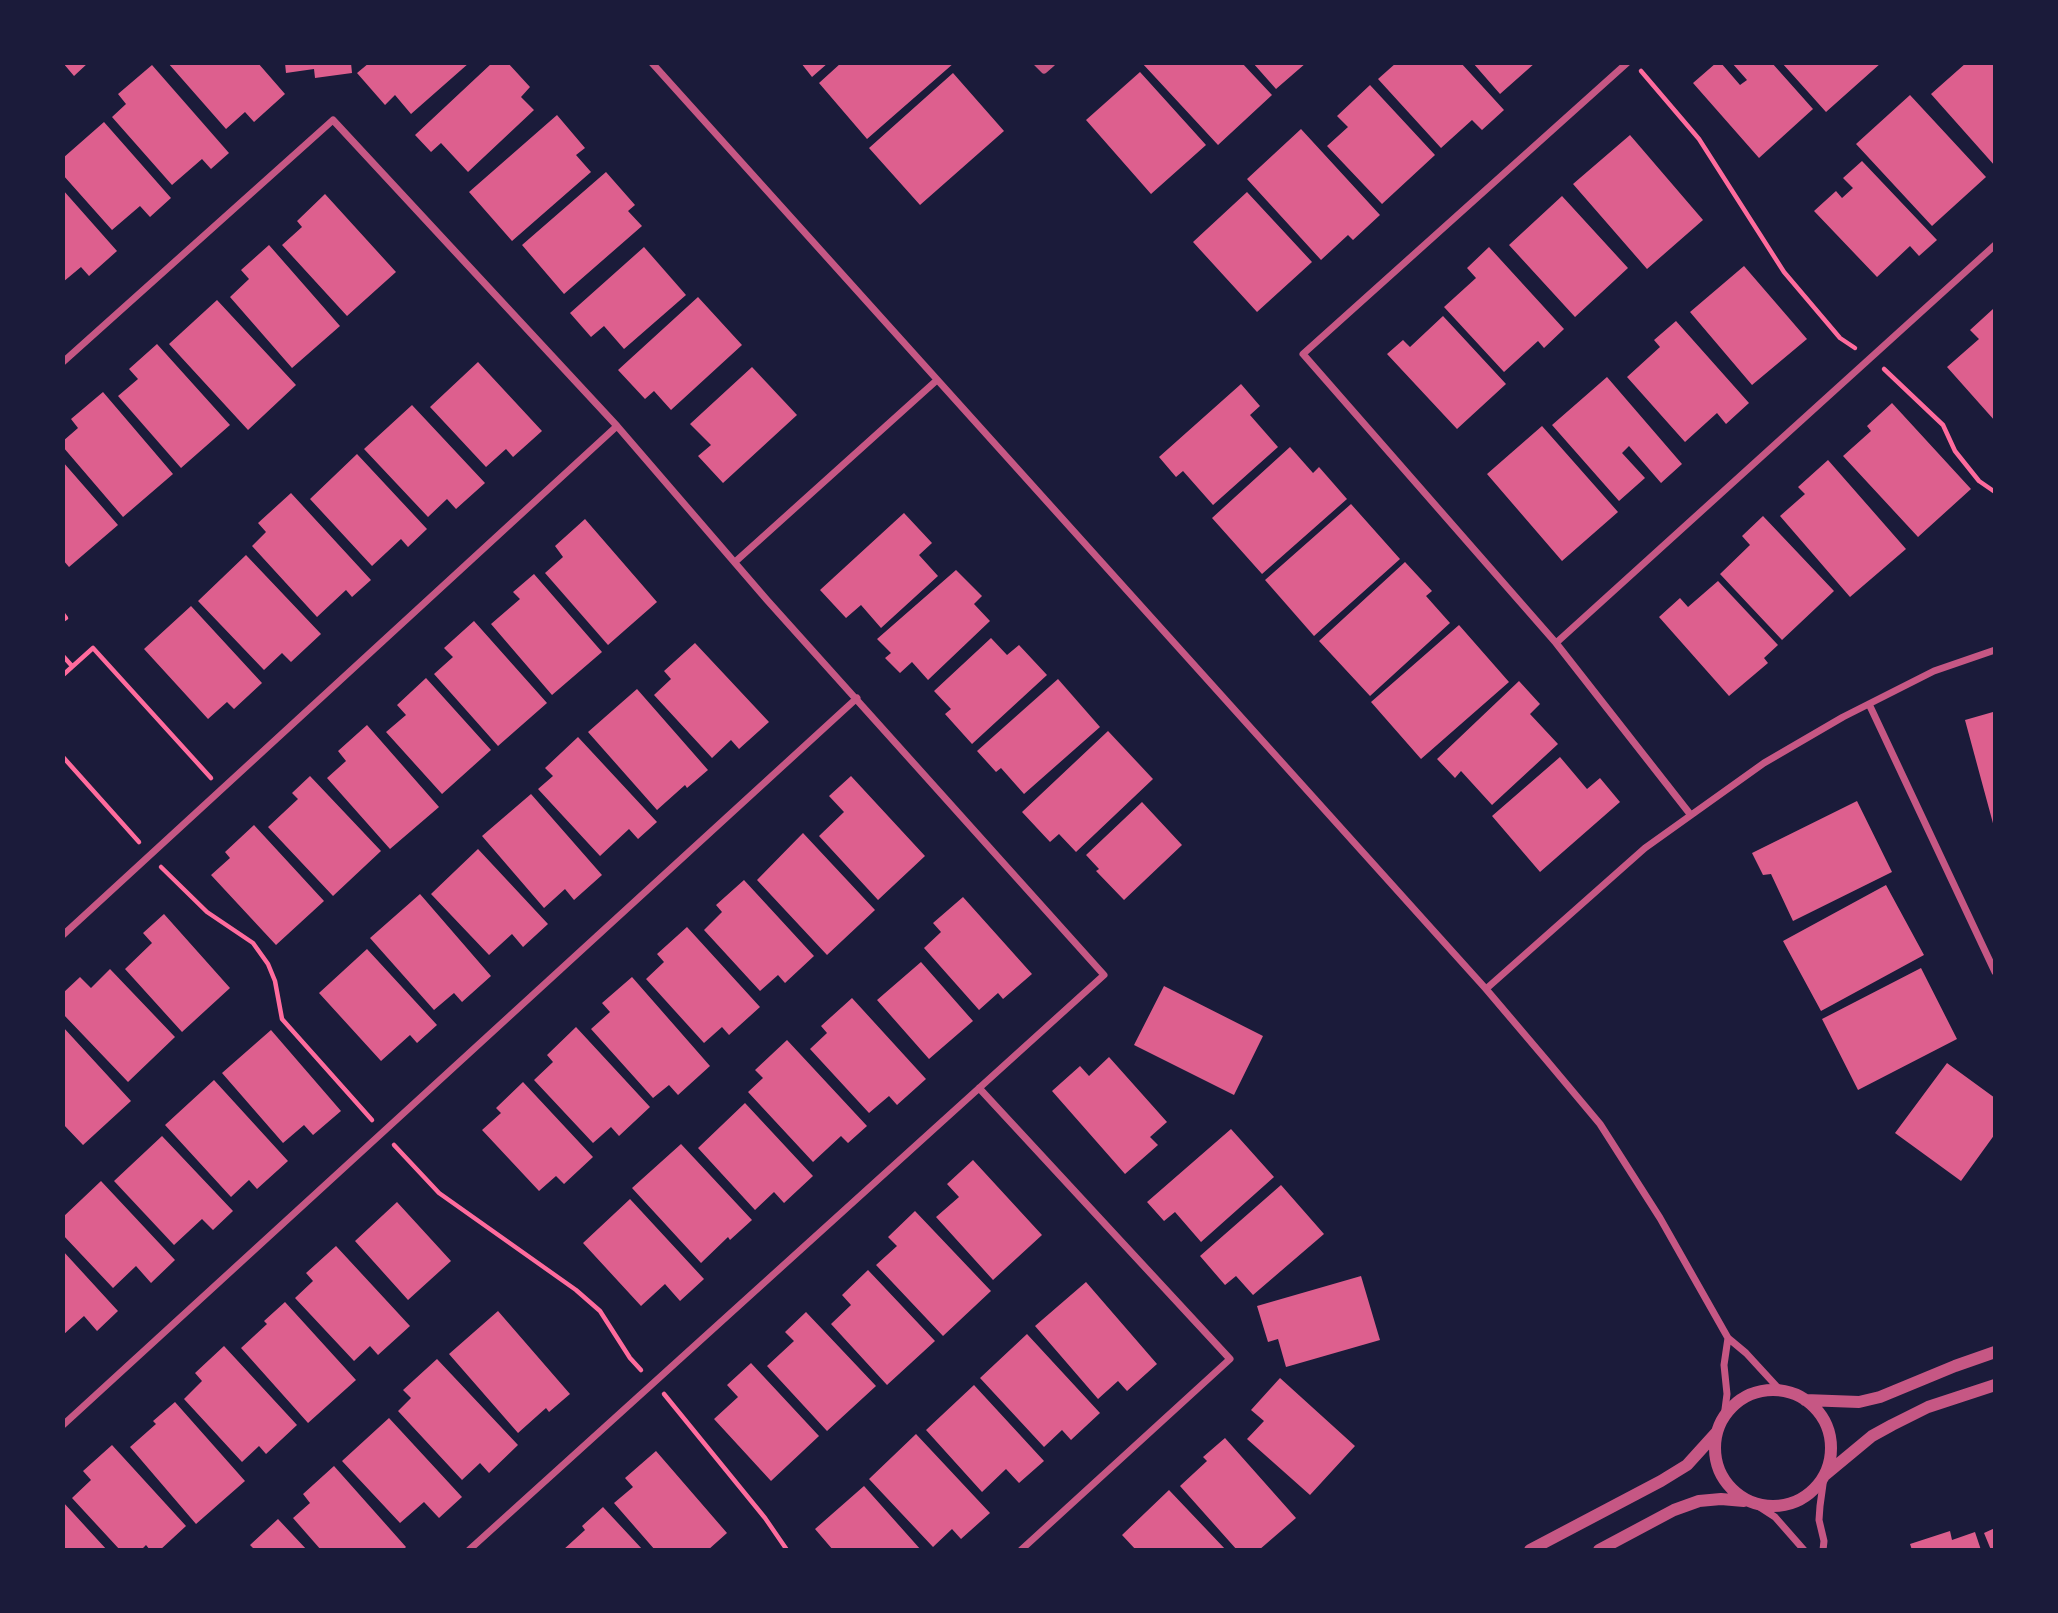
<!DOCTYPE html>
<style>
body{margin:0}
#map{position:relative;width:2058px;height:1613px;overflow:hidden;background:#1b1b3a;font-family:"PT Serif",serif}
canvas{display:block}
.frame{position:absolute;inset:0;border:65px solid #1b1b3a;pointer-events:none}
</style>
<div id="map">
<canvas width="2058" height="1613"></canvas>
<div class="frame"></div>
</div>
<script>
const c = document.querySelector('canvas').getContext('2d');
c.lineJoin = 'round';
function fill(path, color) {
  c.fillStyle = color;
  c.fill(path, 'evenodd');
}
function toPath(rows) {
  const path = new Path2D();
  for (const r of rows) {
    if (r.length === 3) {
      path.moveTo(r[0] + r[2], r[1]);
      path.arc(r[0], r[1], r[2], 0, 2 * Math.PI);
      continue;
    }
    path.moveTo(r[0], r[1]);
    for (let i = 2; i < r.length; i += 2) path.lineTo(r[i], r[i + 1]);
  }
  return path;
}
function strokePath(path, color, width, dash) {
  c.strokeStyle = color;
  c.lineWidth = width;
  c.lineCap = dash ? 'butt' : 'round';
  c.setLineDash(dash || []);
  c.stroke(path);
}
const building = toPath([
 [63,63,88,63,74,76],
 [168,63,258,63,285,94,254,122,245,112,226,129],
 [285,63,351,63,352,73,315,78,314,69,286,73],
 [369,63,469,63,411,114,395,95,385,105,357,73],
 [492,63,508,63,530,87,521,97,534,110,468,172,441,143,431,152,415,135],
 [801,63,828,63,812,77],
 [841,63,954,63,867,139,819,83],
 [1142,63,1242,63,1272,95,1218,145],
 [1253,63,1306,63,1276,89],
 [1396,63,1461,63,1504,110,1482,130,1472,120,1441,148,1378,79],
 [1473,63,1535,63,1500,94],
 [1716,63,1721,63,1740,85,1747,80,1732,63,1772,63,1813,109,1759,158,1693,83],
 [1782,63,1881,63,1826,112],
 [1966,63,1995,63,1995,166,1931,94],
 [152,65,229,153,211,169,202,159,172,185,112,117,126,104,118,94],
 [1140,72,1206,145,1151,194,1086,120],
 [953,73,1004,131,920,205,869,148],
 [1370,85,1435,155,1382,204,1327,146,1348,127,1337,116],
 [1910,95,1986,177,1932,226,1856,144],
 [557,115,585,148,576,155,591,172,512,241,469,192],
 [104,122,171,198,150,217,140,206,112,230,63,175,63,158],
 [1301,129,1380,215,1353,240,1348,235,1321,260,1247,179],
 [1630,135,1703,220,1647,269,1573,184],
 [1862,161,1937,240,1919,256,1910,246,1877,277,1814,211,1836,191,1842,198,1853,188,1843,178],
 [606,172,635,205,628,211,642,226,564,294,522,245],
 [63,190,117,251,89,276,81,267,63,282],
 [1247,192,1312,262,1257,312,1193,242],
 [325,194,396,272,347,316,282,245,302,227,297,221],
 [1562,196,1628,268,1575,317,1509,245],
 [269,245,340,326,292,368,230,297,249,279,241,270],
 [644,247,686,295,624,349,604,326,591,337,570,313],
 [1489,247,1564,329,1544,348,1538,341,1504,372,1444,307,1476,278,1467,268],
 [1744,266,1807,339,1752,385,1690,312],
 [698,297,742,345,671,410,654,391,645,399,618,370],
 [217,300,296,385,248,430,169,344],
 [1993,309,1995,312,1995,421,1947,367,1979,339,1970,330],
 [1443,316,1506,384,1457,429,1387,354,1403,340,1410,347],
 [1676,321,1749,403,1726,424,1717,413,1685,442,1627,377,1660,347,1654,340],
 [157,344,230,425,181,468,118,396,138,379,129,369],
 [478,362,542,431,513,457,506,449,486,467,430,407],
 [752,367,797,415,723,483,698,456,711,445,690,424],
 [1607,377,1682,464,1661,483,1629,446,1622,453,1645,478,1619,501,1552,425],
 [1241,384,1260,406,1250,415,1278,447,1213,505,1183,471,1176,477,1159,457],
 [103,392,173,474,123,517,63,447,63,441,78,428,71,419],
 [1892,403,1971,489,1918,537,1843,456,1871,431,1867,426],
 [412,405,485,483,456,509,447,499,428,517,364,449],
 [1542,426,1618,512,1562,561,1487,474],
 [1290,447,1313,473,1319,467,1347,499,1262,574,1212,518],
 [357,454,427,529,408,547,401,539,372,566,310,499],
 [1828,460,1906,549,1850,597,1780,516,1805,494,1798,487],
 [63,462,118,525,69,567,63,560],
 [291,493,371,580,352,597,346,590,317,617,252,546,266,532,258,523],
 [1351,504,1400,559,1314,636,1265,580],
 [904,513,932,543,919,555,938,576,881,628,861,605,846,618,820,590],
 [1763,516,1834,591,1782,640,1720,574,1750,545,1742,536],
 [585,519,657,602,608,645,545,573,563,557,555,546],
 [246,555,321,634,291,662,282,653,264,670,198,601],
 [1405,562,1432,591,1426,596,1450,623,1370,696,1319,641],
 [956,570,982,596,974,604,990,621,928,680,912,662,900,673,885,658,891,653,877,639],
 [534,574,602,652,552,695,491,624,520,599,513,592],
 [1718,581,1778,645,1764,658,1768,663,1729,696,1659,617,1680,598,1688,607],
 [191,606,262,683,234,709,227,702,208,719,144,649],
 [474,621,547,703,498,746,434,674,453,657,444,648],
 [1459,625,1509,682,1421,759,1371,702],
 [991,638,1007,655,1019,645,1047,675,972,744,945,714,951,709,934,691],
 [695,643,769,722,739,749,731,740,712,758,654,695,671,679,664,671],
 [426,678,491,750,442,794,386,732,406,715,397,705],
 [1058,679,1100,727,1024,794,1001,768,996,772,977,751],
 [1519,681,1540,704,1530,714,1558,744,1492,805,1461,771,1455,778,1437,759],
 [637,689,708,770,687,788,685,785,657,810,588,732],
 [1993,712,1995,720,1994,827,1965,720],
 [367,725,439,807,390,849,327,778,346,761,338,751],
 [1108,731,1153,779,1076,852,1059,834,1050,842,1022,812],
 [578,737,657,822,638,839,629,829,600,856,538,789,553,776,545,768],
 [1560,757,1587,789,1600,778,1620,802,1540,872,1492,816],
 [310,776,381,851,333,896,268,827,298,799,292,793],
 [851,776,925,856,878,900,819,836,844,812,829,796],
 [531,794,602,875,574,900,565,889,544,908,482,836],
 [1857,801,1892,872,1793,921,1771,874,1763,875,1752,853],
 [1142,802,1182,845,1124,900,1096,871,1099,869,1086,855],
 [254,825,324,901,276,945,211,875,230,858,225,852],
 [803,833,875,910,827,955,757,880],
 [478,849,548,924,523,947,512,934,489,955,431,894],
 [744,880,814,956,785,983,778,975,760,991,704,930,722,912,716,905],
 [1886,885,1924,955,1821,1011,1783,941],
 [420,894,491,976,462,1002,454,993,434,1010,370,938],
 [963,897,1032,974,1003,999,998,993,979,1010,924,948,941,932,933,923],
 [164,914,230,988,182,1032,125,969,152,943,143,933],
 [687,927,760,1007,729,1035,722,1027,704,1043,646,979,664,962,657,954],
 [367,949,437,1025,417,1043,410,1035,381,1061,319,993],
 [921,962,973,1021,929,1059,877,1000],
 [1921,968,1957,1039,1858,1090,1822,1019],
 [110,969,175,1037,128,1082,63,1014,63,993,80,977,91,988],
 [632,977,710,1066,678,1095,669,1085,653,1098,591,1029,610,1012,602,1003],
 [1164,986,1263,1036,1234,1095,1134,1045],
 [852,998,926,1079,897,1105,889,1096,869,1113,810,1049,827,1033,821,1026],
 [63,1027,131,1101,83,1145,63,1124],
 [576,1027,650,1107,619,1136,611,1127,593,1143,534,1080,553,1062,547,1055],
 [271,1030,341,1111,313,1135,304,1125,283,1143,222,1073],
 [787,1040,867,1126,848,1143,841,1136,813,1162,748,1092,763,1078,755,1070],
 [1109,1057,1167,1122,1150,1137,1158,1145,1125,1174,1052,1091,1080,1066,1089,1076],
 [1947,1063,1995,1098,1995,1134,1961,1181,1895,1133],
 [214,1080,288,1161,257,1189,249,1180,231,1197,165,1125],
 [523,1082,593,1157,564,1184,556,1176,539,1191,482,1130,501,1113,496,1108],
 [745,1103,813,1176,784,1203,774,1192,755,1210,698,1148],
 [1231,1129,1274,1177,1201,1242,1175,1212,1164,1221,1147,1202],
 [162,1136,233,1211,213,1230,202,1219,174,1245,114,1181],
 [681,1144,752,1220,730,1240,728,1237,701,1263,632,1188],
 [973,1160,1042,1235,993,1280,936,1217,959,1197,947,1184],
 [101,1181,175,1260,151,1283,136,1266,113,1288,63,1235,63,1217],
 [1281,1185,1324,1234,1253,1295,1236,1276,1225,1285,1200,1256],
 [630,1199,704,1279,680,1301,665,1284,641,1306,583,1243],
 [397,1202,451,1261,408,1300,355,1241],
 [915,1211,991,1291,943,1336,876,1265,897,1246,888,1237],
 [336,1246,410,1326,378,1355,370,1346,354,1361,295,1298,313,1281,306,1273],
 [63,1251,118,1311,97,1331,84,1316,63,1335],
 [868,1270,935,1341,887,1385,831,1324,851,1305,842,1295],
 [1361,1276,1380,1340,1286,1367,1278,1339,1268,1342,1257,1306],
 [1086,1282,1157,1364,1127,1391,1118,1381,1098,1399,1035,1326],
 [285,1302,356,1380,308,1423,241,1348,267,1324,264,1321],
 [498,1311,570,1394,549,1412,546,1408,518,1433,449,1354],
 [806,1312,876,1386,827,1431,767,1366,794,1341,785,1332],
 [1027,1334,1100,1413,1071,1440,1062,1430,1044,1447,980,1378],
 [224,1346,297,1425,266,1454,259,1446,242,1462,184,1399,202,1381,195,1373],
 [437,1359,518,1445,489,1473,480,1463,462,1480,398,1411,411,1398,403,1390],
 [751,1363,819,1436,771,1481,714,1419,738,1397,727,1385],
 [1280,1378,1355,1446,1310,1495,1247,1439,1264,1421,1251,1410],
 [974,1385,1044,1461,1019,1483,1006,1469,982,1492,926,1430],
 [175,1402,245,1481,196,1524,130,1447,156,1424,153,1421],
 [389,1418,462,1497,439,1518,424,1502,400,1523,342,1461],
 [916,1434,990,1513,961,1539,952,1529,933,1547,869,1479],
 [1225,1438,1296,1518,1259,1550,1237,1550,1180,1486,1207,1461,1203,1457],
 [112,1445,186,1526,160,1550,150,1550,146,1545,141,1550,120,1550,72,1498,91,1480,83,1471],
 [656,1451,727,1533,708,1550,655,1550,614,1503,633,1487,625,1478],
 [334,1466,406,1547,403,1550,321,1550,293,1518,310,1503,303,1494],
 [864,1486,921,1550,833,1550,815,1529],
 [1169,1490,1226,1550,1136,1550,1122,1535],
 [63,1502,107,1550,63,1550],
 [603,1507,643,1550,563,1550,585,1530,582,1526],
 [278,1519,307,1550,255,1550,250,1545],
 [1995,1528,1995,1550,1991,1550,1984,1533],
 [1950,1531,1952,1540,1975,1532,1981,1550,1912,1550,1910,1544]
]);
const path = toPath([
 [1641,71,1699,139,1784,272,1840,338,1855,348],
 [1884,369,1943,425,1955,451,1979,481,1995,492],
 [63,614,66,618,63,620],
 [63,656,72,666],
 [63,675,93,648,211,778],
 [63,757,139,842],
 [161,867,207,912,253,943,268,964,275,981,282,1019,372,1120],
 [394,1145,439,1193,576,1290,600,1311,630,1358,641,1370],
 [664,1394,765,1518,787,1550]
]);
const minor = toPath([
 [652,63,1486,989,1548,1062,1600,1124,1660,1218,1728,1338,1746,1353,1780,1390],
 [1037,63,1044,70,1052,63],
 [1627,63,1303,354,1556,643,1690,814],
 [63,362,333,120,617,426,767,600,1104,975,469,1550],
 [735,562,937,380],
 [1556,643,1995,245],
 [1869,704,1995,972],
 [63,935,617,426],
 [1486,989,1645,848,1764,763,1843,717,1934,671,1995,650],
 [979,1088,1230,1359,1021,1550],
 [1724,1417,1727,1394,1724,1365,1728,1338],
 [63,1425,857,698],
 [1755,1504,1775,1517,1804,1550],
 [1823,1550,1824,1541,1819,1520,1820,1506,1824,1477]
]);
const tertiary = toPath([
 [1773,1448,58],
 [1805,1400,1859,1402,1880,1397,1955,1366,1995,1352],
 [1825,1475,1872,1436,1892,1425,1928,1407,1995,1385],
 [1530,1550,1661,1481,1687,1465,1716,1433],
 [1599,1550,1674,1510,1699,1501,1721,1499,1744,1501]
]);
fill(building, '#dd5f8e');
strokePath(path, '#ff6b9d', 4.5);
strokePath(minor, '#c65784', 7);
strokePath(tertiary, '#c65784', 12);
</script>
